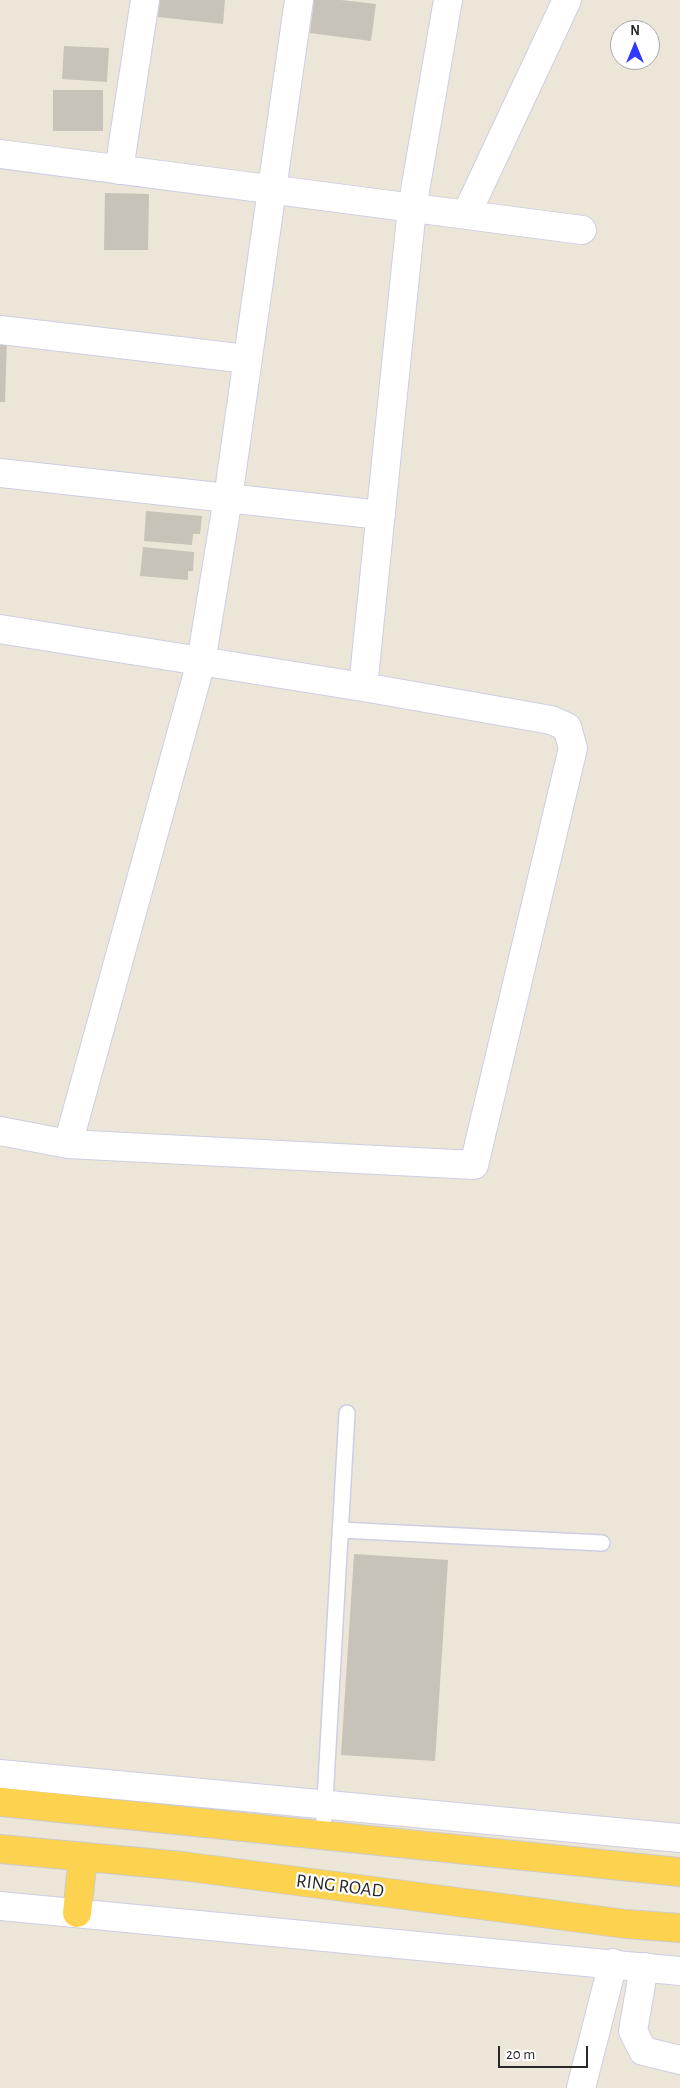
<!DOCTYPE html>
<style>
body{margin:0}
#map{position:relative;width:680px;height:2088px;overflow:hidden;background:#ece6d8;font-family:"Alegreya Sans",sans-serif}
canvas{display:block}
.north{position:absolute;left:610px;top:20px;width:50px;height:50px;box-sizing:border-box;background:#fff;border:1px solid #a9a9a9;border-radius:50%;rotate:0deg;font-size:14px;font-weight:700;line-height:20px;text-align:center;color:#282828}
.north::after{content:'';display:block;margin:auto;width:18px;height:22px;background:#3239ff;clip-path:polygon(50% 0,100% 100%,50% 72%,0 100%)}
.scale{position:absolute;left:498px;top:2046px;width:90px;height:22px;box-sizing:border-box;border:2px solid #282828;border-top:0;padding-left:6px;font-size:15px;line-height:18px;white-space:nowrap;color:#282828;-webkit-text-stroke:4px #fff;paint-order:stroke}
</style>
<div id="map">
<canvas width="680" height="2088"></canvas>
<div class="north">N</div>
<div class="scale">20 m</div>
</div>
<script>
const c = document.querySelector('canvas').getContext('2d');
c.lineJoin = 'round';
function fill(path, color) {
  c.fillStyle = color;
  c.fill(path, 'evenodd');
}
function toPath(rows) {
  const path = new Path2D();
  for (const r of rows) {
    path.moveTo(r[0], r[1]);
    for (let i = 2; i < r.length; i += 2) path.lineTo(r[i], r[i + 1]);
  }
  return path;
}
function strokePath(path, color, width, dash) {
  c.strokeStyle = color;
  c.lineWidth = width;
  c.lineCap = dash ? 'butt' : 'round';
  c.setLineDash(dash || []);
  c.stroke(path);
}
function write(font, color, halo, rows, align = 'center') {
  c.font = font + ' "Alegreya Sans",sans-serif';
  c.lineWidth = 4.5;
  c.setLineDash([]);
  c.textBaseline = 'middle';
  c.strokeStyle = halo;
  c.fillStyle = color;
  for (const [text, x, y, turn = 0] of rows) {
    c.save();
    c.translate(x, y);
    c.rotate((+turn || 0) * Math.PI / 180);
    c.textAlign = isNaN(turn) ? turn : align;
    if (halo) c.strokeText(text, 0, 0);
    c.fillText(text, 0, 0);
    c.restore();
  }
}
const building = toPath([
 [160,0,225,0,223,24,158,17],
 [314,0,341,0,376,4,371,41,310,33],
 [64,46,109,48,107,82,62,79],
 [53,90,103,90,103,131,53,131],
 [105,193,149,194,148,250,104,250],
 [0,339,7,339,5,402,0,402],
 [146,511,202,516,200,534,193,534,192,545,144,541],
 [143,547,194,552,193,571,188,571,188,580,140,576],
 [354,1554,448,1560,435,1761,341,1755]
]);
const service = toPath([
 [340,1530,602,1543],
 [323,1835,347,1413]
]);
const minor = toPath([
 [0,154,582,230],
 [119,170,145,0],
 [466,215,567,0],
 [0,330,247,359],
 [0,473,381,515],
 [0,629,363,687,551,720,567,727,573,748,474,1165,68,1144,0,1131],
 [363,687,412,208,448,0],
 [68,1144,201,662,228,498,299,0],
 [644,1967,633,2031,643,2051,680,2060],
 [581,2088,613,1963]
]);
const tertiary = toPath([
 [0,1774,680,1838],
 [0,1906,680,1971]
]);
const trunk = toPath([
 [0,1802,680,1872],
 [0,1849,182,1866,626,1924,680,1928],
 [77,1913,83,1857]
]);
const streetNames = [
 ["RING ROAD",340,1886,7]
];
fill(building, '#c7c3b8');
strokePath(service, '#cdcee3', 18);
strokePath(minor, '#cdcee3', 30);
strokePath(tertiary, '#cdcee3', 30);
strokePath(trunk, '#cbcbcb', 30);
strokePath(service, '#fff', 15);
strokePath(minor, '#fff', 28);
strokePath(tertiary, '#fff', 28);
strokePath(trunk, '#fdd24e', 28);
write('19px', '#282828', '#fff', streetNames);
</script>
